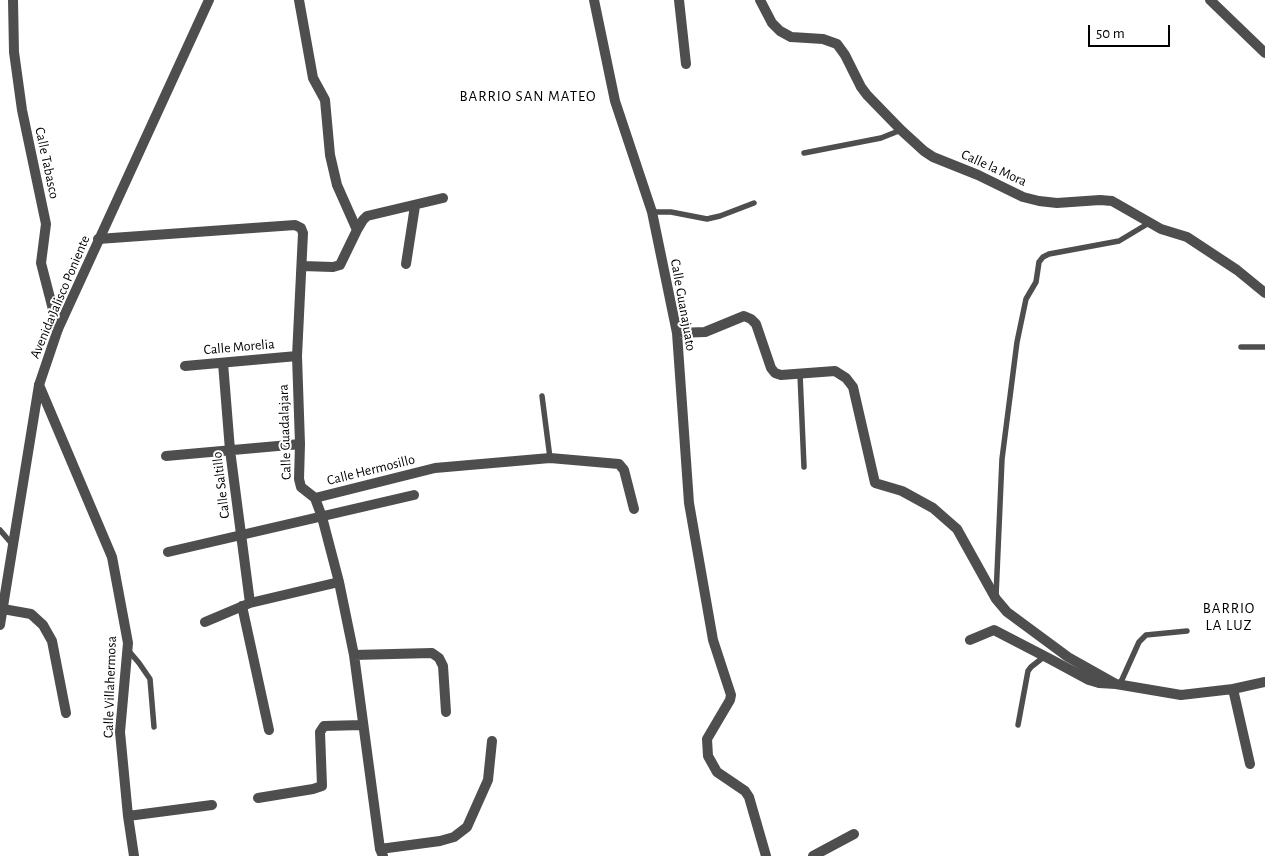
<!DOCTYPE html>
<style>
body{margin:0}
#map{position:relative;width:1265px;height:856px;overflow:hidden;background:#fff;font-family:"Alegreya Sans",sans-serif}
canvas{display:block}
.scale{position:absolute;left:1088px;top:25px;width:82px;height:22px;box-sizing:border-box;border:2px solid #000;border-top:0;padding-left:6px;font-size:15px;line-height:18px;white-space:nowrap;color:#000;-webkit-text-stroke:4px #fff;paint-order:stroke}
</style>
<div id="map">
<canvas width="1265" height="856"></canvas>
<div class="scale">50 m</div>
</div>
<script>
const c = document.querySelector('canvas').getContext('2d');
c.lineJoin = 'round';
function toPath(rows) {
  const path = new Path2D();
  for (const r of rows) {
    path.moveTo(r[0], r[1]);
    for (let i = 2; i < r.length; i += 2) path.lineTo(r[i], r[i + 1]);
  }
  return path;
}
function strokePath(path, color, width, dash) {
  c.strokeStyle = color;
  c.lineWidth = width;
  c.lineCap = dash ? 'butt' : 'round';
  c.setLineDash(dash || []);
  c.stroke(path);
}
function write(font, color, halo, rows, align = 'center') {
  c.font = font + ' "Alegreya Sans",sans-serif';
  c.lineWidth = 4;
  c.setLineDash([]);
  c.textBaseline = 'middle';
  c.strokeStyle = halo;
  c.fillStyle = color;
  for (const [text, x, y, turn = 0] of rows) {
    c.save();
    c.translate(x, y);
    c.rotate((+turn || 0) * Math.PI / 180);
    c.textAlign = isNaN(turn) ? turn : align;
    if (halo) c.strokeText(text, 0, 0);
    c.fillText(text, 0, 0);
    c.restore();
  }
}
const service = toPath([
 [804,153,881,138,901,130],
 [652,212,671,212,707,219,720,216,754,203],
 [1241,347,1265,347],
 [800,374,804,467],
 [542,396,550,458],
 [0,530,12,544],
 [996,596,1002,459,1017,342,1026,299,1036,282,1039,262,1043,257,1049,254,1119,241,1149,223],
 [128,650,139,663,150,679,154,727],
 [1120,684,1139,642,1146,635,1187,631],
 [1018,725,1028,671,1031,667,1045,656]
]);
const minor = toPath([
 [13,0,14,52,22,110,46,224,41,263,58,329],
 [299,0,313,78,325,100,330,155,337,185,357,230,340,265,333,267,302,266],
 [594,0,615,101,652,212,677,333,689,503,713,640,731,695,730,700,707,739,708,756,717,772,745,791,749,797,766,856],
 [679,0,686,64],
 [760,0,772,23,780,31,791,37,823,39,837,44,845,55,861,87,867,95,901,130,924,151,933,157,978,175,1023,197,1039,201,1057,203,1100,200,1112,201,1161,229,1187,237,1237,270,1265,293],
 [357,230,363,220,367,216,443,198],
 [98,239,295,225,301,228,303,233,297,356,300,444,299,479,301,487,315,498,322,517,339,582,354,655,380,849,383,856],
 [406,264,415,206],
 [677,333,705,332,744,316,751,319,756,324,771,368,775,373,781,375,835,371,846,378,853,387,875,483,902,491,933,508,957,529,996,599,1007,612,1068,657,1116,684],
 [223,363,230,450,250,603],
 [185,366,297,356],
 [39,385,112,557,128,643,120,732,128,816,134,856],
 [166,456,300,444],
 [315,498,435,468,550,458,619,464,624,470,634,509],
 [168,552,414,495],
 [242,606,269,730],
 [3,609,31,614,43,625,52,641,66,713],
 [205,622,250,603,339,582],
 [970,640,994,630,1050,659,1089,680,1099,683,1116,684,1181,695,1233,689,1265,682],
 [354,655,432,653,439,658,443,666,446,712],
 [1233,689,1250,764],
 [258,798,313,789,322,786,320,732,324,726,362,725],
 [128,816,212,805],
 [380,849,440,841,454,837,467,827,488,780,492,741],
 [813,856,854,834]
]);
const tertiary = toPath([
 [1210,0,1265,53],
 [0,625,39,385,58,329,209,0]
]);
const streetNames = [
 ["Calle Tabasco",47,163,78],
 ["Calle la Mora",994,168,24],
 ["Avenida Jalisco Poniente",60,297,-67],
 ["Calle Guanajuato",683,305,80],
 ["Calle Morelia",239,347,-5],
 ["Calle Guadalajara",285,432,-92],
 ["Calle Hermosillo",371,470,-14],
 ["Calle Saltillo",221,485,-97],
 ["Calle Villahermosa",110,687,-88]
];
const neighbourhoodNames = [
 ["BARRIO SAN MATEO",528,96],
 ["BARRIO",1229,608],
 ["LA LUZ",1229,625]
];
strokePath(service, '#4e4e4e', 5.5);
strokePath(minor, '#4e4e4e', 10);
strokePath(tertiary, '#4e4e4e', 10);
write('14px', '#000', '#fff', streetNames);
c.letterSpacing = '1px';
write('15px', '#000', '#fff', neighbourhoodNames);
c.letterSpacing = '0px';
</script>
